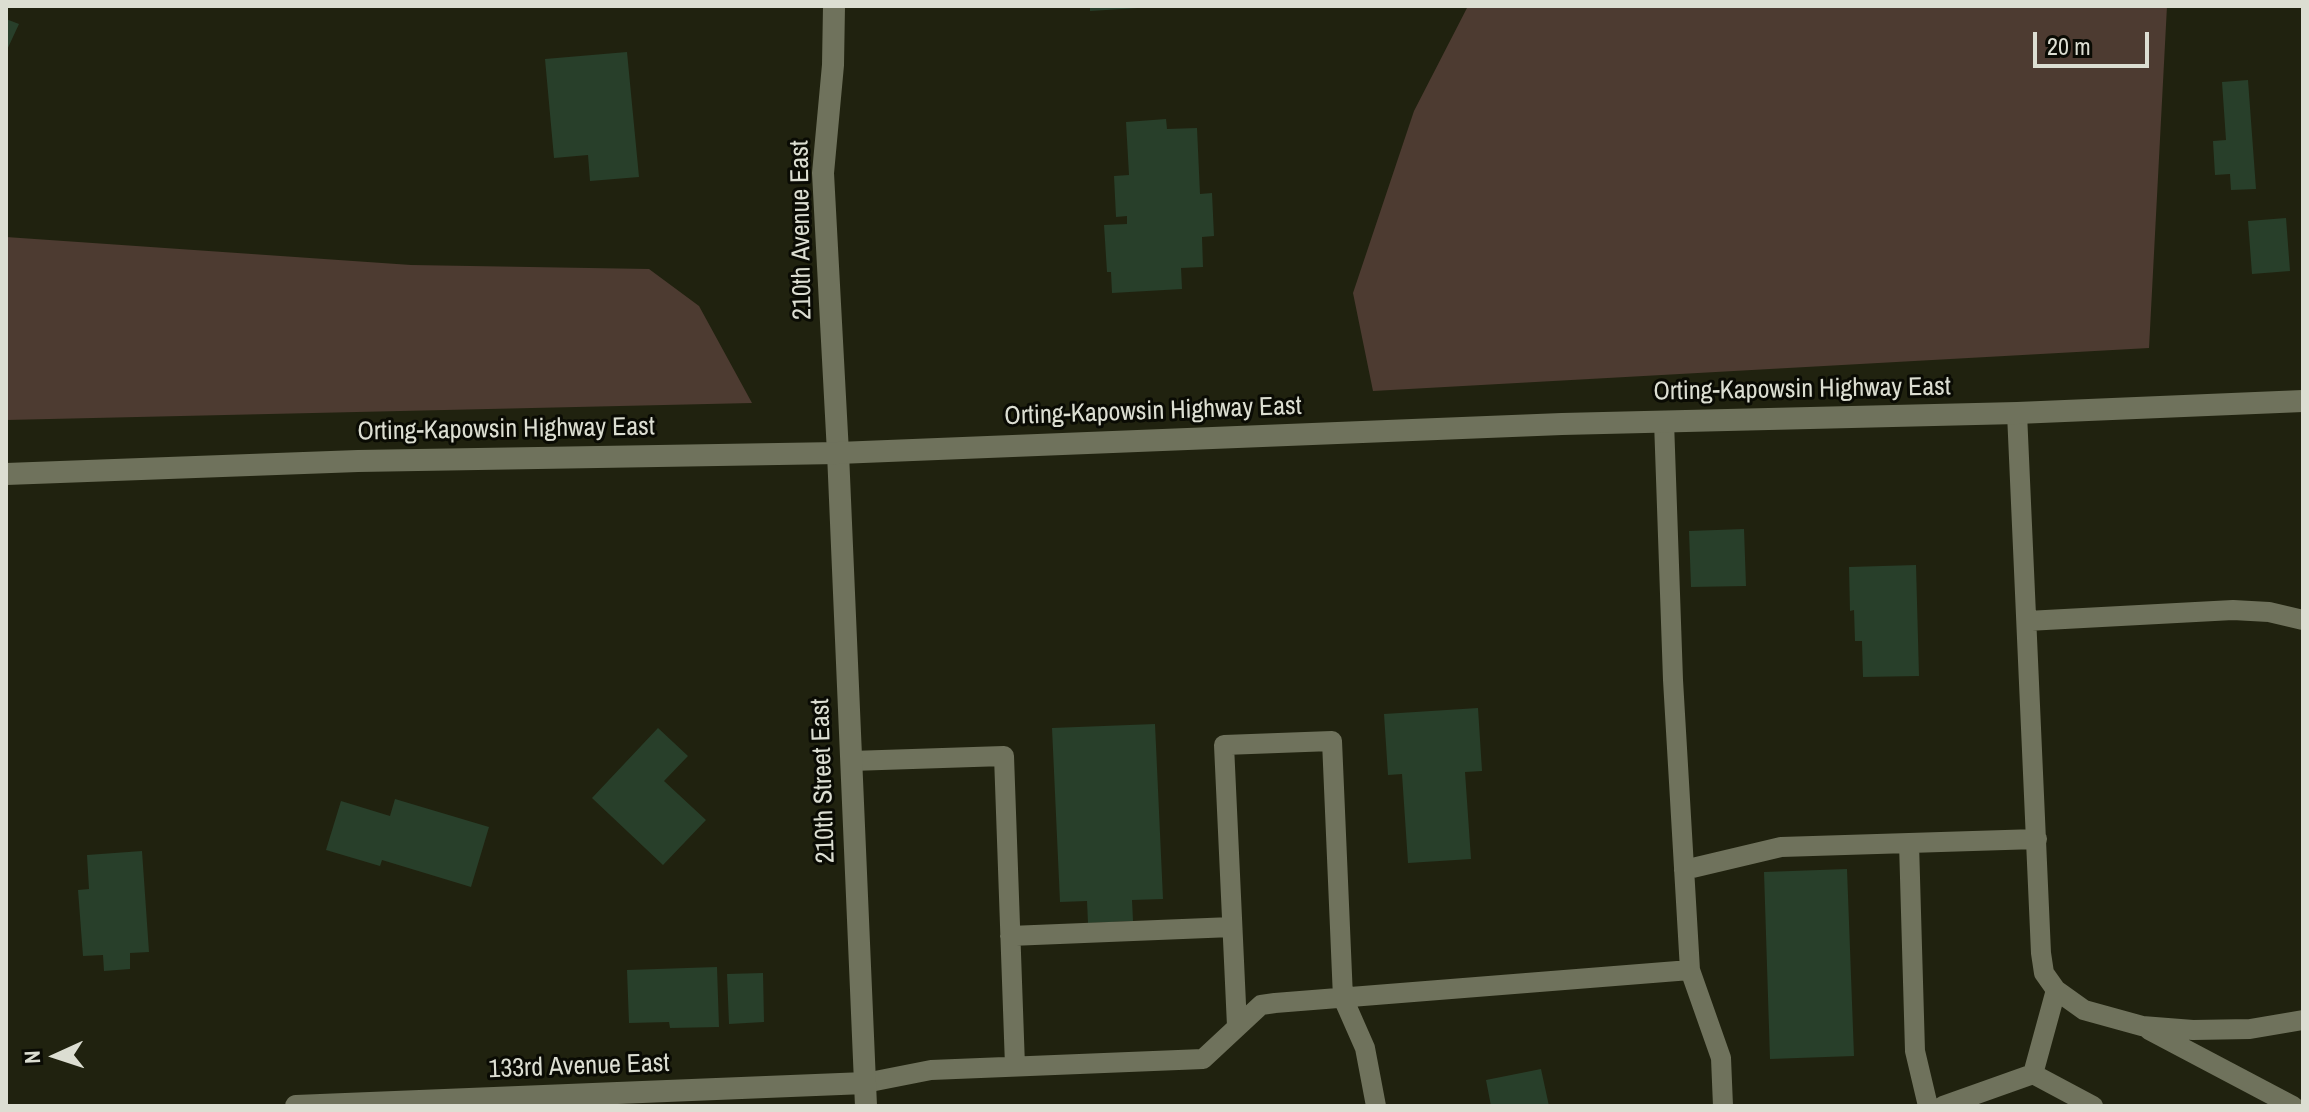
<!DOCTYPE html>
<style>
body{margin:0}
#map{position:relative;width:2309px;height:1112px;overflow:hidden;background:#20220f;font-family:"Archivo Narrow",sans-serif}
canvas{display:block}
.frame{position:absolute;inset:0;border:8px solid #dcded2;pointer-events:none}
.north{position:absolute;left:16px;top:1016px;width:80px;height:80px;-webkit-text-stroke:6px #0a0b04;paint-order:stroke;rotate:267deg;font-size:22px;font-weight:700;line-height:32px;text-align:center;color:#dcded2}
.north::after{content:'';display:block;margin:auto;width:28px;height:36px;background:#dcded2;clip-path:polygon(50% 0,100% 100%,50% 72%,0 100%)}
.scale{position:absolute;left:2033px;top:32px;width:116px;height:36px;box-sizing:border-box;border:4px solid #dcded2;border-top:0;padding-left:10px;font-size:24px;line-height:28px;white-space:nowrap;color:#dcded2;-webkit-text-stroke:6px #0a0b04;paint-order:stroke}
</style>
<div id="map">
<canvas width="2309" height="1112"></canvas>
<div class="frame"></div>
<div class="north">N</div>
<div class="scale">20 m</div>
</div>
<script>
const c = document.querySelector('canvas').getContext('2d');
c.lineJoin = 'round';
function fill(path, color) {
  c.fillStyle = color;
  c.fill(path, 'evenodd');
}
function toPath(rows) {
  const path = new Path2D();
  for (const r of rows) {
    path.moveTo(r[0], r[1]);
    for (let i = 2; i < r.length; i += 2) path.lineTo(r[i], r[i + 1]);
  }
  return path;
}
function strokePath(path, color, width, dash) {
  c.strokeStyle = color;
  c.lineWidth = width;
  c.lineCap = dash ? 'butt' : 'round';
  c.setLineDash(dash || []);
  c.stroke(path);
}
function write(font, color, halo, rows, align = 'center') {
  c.font = font + ' "Archivo Narrow",sans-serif';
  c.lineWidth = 6;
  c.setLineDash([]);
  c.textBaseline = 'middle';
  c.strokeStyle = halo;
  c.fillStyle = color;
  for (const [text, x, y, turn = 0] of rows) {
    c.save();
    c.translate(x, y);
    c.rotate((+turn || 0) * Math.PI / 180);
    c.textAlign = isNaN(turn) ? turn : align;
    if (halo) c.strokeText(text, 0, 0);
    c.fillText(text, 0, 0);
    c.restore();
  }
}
const green = toPath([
 [1468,6,2167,6,2149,348,1373,391,1353,293,1414,111],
 [6,237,411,265,649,269,699,306,752,403,6,420]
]);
const building = toPath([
 [1090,6,1138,6,1138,8,1090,11],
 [6,19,19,24,6,52],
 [627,52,639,177,590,181,588,155,554,158,545,59],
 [2248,80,2256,189,2231,190,2230,174,2215,175,2213,141,2226,140,2222,82],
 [1166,119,1167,129,1197,128,1200,194,1212,193,1214,236,1202,237,1203,267,1181,268,1182,289,1112,293,1111,272,1107,272,1104,225,1127,224,1127,216,1116,217,1114,176,1129,175,1126,122],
 [2286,218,2290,271,2252,274,2248,221],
 [1744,529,1746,586,1691,587,1689,531],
 [1916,565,1919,676,1863,677,1862,641,1855,641,1854,610,1850,611,1849,567],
 [1478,708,1482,771,1465,772,1471,859,1408,863,1402,774,1388,775,1384,714],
 [1155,724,1163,899,1132,900,1133,921,1088,923,1087,901,1060,902,1052,728],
 [658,728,688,756,664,781,706,820,663,865,592,798],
 [395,799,489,827,471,887,382,860,380,866,326,850,341,801,390,816],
 [142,851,149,952,130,953,130,969,104,971,103,955,83,956,78,890,89,889,87,855],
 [1847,869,1854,1056,1770,1059,1764,872],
 [717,967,719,1027,670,1028,669,1022,629,1023,627,970],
 [763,973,764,1022,729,1024,727,974],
 [1541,1069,1549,1106,1491,1106,1486,1080]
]);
const service = toPath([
 [2017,413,2041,953,2044,973,2056,990,2084,1010,2142,1026,2193,1030,2250,1029,2303,1020],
 [1664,421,1673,680,1690,970,1721,1058,1723,1106],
 [2027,621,2233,610,2269,612,2303,620],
 [851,761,1004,756,1015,1066],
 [1909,843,1915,1051,1928,1106],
 [1684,870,1781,847,2037,839],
 [1010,936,1232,927],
 [1237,1026,1224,745,1332,741,1343,998,1365,1048,1376,1106],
 [2149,1030,2293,1106],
 [2033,1074,2056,990],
 [865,1083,931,1070,1203,1059,1261,1005,1275,1003,1690,970],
 [1943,1106,2033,1074,2093,1106]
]);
const minor = toPath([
 [834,6,833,65,823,173,838,453,866,1106],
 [296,1106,865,1083]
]);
const secondary = toPath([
 [6,474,358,461,838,453,1562,424,2017,413,2303,401]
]);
const streetNames = [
 ["210th Avenue East",802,230,-91],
 ["Orting-Kapowsin Highway East",1802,390,-1],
 ["Orting-Kapowsin Highway East",1153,412,-2],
 ["Orting-Kapowsin Highway East",506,430,-1],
 ["210th Street East",824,781,-92],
 ["133rd Avenue East",579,1067,-2]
];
fill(green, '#4d3b31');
fill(building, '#283f2a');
strokePath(service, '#6f725c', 20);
strokePath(minor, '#6f725c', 22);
strokePath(secondary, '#6f725c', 22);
write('26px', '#dcded2', '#0a0b04', streetNames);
</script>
